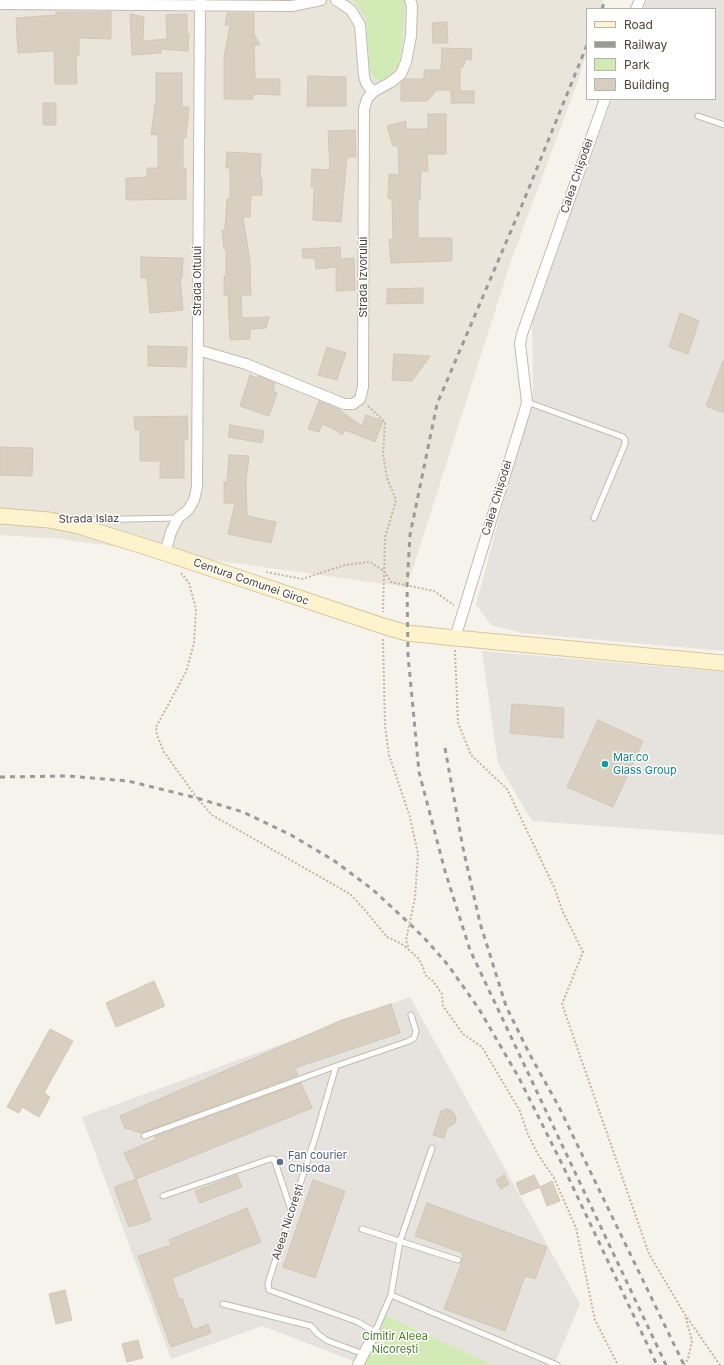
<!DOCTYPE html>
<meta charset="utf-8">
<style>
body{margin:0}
#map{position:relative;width:724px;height:1365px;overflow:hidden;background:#f6f3ec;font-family:Inter,sans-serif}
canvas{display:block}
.legend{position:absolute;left:586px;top:8px;width:130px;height:92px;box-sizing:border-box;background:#fff;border:1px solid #b7b4b0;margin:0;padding:5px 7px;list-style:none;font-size:12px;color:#4b4439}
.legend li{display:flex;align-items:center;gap:8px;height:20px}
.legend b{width:20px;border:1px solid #b7b4b0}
</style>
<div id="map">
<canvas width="724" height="1365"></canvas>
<ul class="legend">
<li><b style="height:5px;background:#fff3cd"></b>Road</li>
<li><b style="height:5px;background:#9a9a9a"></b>Railway</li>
<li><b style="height:11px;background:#d2eab5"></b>Park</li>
<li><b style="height:11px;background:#d8cfc1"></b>Building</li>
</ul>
</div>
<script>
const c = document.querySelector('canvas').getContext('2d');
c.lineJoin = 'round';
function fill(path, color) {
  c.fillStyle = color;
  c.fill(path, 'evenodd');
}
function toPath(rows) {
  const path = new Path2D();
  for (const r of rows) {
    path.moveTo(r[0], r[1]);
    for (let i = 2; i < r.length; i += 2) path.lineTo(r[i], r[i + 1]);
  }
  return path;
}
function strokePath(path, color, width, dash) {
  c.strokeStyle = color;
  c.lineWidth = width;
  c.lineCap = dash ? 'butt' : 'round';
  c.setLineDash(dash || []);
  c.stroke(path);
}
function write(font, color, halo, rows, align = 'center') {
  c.font = font + ' Inter,sans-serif';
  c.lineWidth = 3;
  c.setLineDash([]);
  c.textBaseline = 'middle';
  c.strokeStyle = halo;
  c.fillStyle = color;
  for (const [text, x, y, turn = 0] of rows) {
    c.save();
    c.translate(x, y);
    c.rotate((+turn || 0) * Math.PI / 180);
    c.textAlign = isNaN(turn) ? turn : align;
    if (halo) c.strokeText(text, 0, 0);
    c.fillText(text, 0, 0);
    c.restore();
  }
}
const residential = toPath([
 [0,0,603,0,600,9,587,9,587,50,578,81,511,261,407,587,61,539,0,535]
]);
const industrial = toPath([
 [647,0,724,0,724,651,522,633,491,625,476,605,533,390,532,322,612,99,715,99,715,9,644,9],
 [482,651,724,672,724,835,532,821,498,763],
 [410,997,580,1304,554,1365,493,1365,385,1315,361,1364,262,1326,171,1359,82,1117]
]);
const green = toPath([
 [353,0,406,0,400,58,397,68,391,76,383,82,375,79,370,71,366,19],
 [385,1315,493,1365,361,1365]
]);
const building = toPath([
 [56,12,111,12,111,39,79,38,79,55,76,55,77,84,55,84,54,51,18,53,16,18,56,15,56,12],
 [227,13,254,13,254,34,260,45,254,45,255,79,280,79,280,95,253,94,253,99,224,99,224,58,230,25,225,25,227,13],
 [130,14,144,17,143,41,167,39,166,15,187,14,187,34,189,34,188,51,161,49,161,53,132,55,130,14],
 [447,22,448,43,433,43,432,23,447,22],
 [442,48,472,49,471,60,466,59,463,67,460,67,460,91,474,91,474,103,451,103,451,90,437,90,427,101,401,101,401,82,405,79,424,79,424,70,441,70,442,48],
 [156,73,182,73,182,107,189,107,186,138,183,137,183,168,186,168,186,199,126,200,126,178,147,177,147,168,158,168,158,135,151,134,155,104,156,104,156,73],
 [308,76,346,77,346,106,307,106,308,76],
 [43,103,56,103,56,125,43,125,43,103],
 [428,114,446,114,446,154,427,154,428,171,421,171,420,200,418,200,418,238,452,238,452,261,391,263,389,240,393,239,392,199,388,198,389,174,399,175,398,146,393,146,387,126,406,121,406,129,428,129,428,114],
 [355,130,356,157,347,157,341,222,313,220,314,187,311,187,312,169,330,170,328,131,355,130],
 [227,152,261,154,260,178,262,178,262,195,251,195,250,217,243,217,251,269,250,269,251,295,241,295,242,318,269,317,266,328,250,329,250,339,230,340,228,295,224,296,224,276,226,276,226,249,224,249,222,230,225,230,227,199,230,199,230,168,226,168,227,152],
 [340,247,341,259,354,258,355,290,336,291,336,267,316,269,315,258,303,258,302,249,340,247],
 [141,257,183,258,182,278,180,278,183,310,150,313,147,278,141,278,141,257],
 [423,288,423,303,387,304,387,289,423,288],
 [680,313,699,321,688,354,669,347,680,313],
 [148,346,187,347,186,367,148,366,148,346],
 [327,347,346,353,337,380,318,375,327,347],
 [394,354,430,356,412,381,392,380,394,354],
 [723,361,724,361,724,413,706,406,723,361],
 [250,375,257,378,259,376,275,383,273,391,277,393,269,416,240,406,250,375],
 [319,401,338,409,362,426,366,415,383,421,375,442,345,430,342,435,334,429,322,424,319,432,308,429,319,401],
 [187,416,188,439,184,439,184,478,160,478,160,461,140,461,140,430,135,430,134,417,187,416],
 [230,425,264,431,262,443,228,437,230,425],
 [0,447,33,448,32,476,0,475,0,447],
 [229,455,249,456,246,482,247,516,276,522,271,543,228,534,235,503,224,503,224,482,227,482,229,455],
 [512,704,564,708,563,738,510,733,512,704],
 [598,720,643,741,613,807,567,787,598,720],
 [154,981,165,1006,116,1027,106,1003,154,981],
 [391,1004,400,1033,295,1068,298,1075,141,1133,125,1128,120,1116,342,1020,391,1004],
 [50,1029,73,1041,44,1093,50,1097,39,1117,22,1107,19,1113,7,1107,50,1029],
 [301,1083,312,1108,136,1179,124,1153,159,1138,154,1137,301,1083],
 [447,1109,452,1111,456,1117,455,1123,447,1128,444,1138,433,1135,441,1111,447,1109],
 [237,1175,242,1187,200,1203,195,1191,237,1175],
 [504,1175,509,1184,501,1189,496,1180,504,1175],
 [534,1175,540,1187,521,1195,516,1183,534,1175],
 [136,1179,151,1220,129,1227,114,1187,136,1179],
 [313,1180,345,1191,315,1278,283,1267,313,1180],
 [552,1181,560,1201,547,1206,540,1187,552,1181],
 [427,1203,547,1247,535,1279,525,1276,505,1331,444,1309,462,1262,463,1253,415,1236,427,1203],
 [247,1208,261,1242,172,1278,179,1299,182,1298,193,1330,208,1324,211,1333,171,1347,138,1256,171,1245,169,1240,247,1208],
 [65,1290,72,1320,56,1324,49,1294,65,1290],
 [138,1340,143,1358,127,1362,122,1344,138,1340]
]);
const path = toPath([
 [368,406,385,422,383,454,387,478,396,500,385,538,383,612],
 [266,572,302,579,345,565,370,562,384,571,391,582,434,591,454,605],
 [181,573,189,583,196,609,194,643,186,672,156,727,157,735,164,752,197,798,212,815,350,894,364,909,387,937,400,943,408,949],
 [383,639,385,726,389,755,410,817,418,854,415,898,406,940,409,950,418,958,423,967,425,975,433,981,442,994,443,1006,463,1034,482,1047,520,1111,527,1132,537,1153,554,1178,576,1228,595,1320,618,1365],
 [455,650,458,723,471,755,507,789,554,887,563,912,583,952,562,1004,649,1254,684,1313,720,1365],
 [684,1365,688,1359,692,1341,685,1315]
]);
const service = toPath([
 [698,116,724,125],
 [527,402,623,437,625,440,625,444,594,518],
 [78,520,178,518],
 [336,1066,315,1138,268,1283,269,1290,358,1322,375,1332,391,1295,400,1241,432,1148],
 [144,1136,336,1066,409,1041,414,1038,416,1031,411,1015],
 [163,1196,270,1159,274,1159,291,1210],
 [362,1229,458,1260],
 [391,1295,557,1365],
 [223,1304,311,1326,318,1334,328,1341,364,1354]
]);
const minor = toPath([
 [336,0,351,10,360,25,364,76,366,83,373,92],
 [0,4,292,6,321,0],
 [636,9,640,0],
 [198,350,246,364,344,404,353,404,360,399,363,387,364,109,367,99,373,92,391,82,401,74,406,62,411,36,412,6,410,0],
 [165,553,171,532,178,518,188,510,194,500,197,487,200,0],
 [455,638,525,410,527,402,520,344,522,334,605,99],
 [358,1365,375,1332]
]);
const secondary = toPath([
 [0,516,49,520,79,526,165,553,383,626,407,633,455,638,724,663]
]);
const rail = toPath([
 [602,9,605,0],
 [587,45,522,205,437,404,410,535,407,586,408,655,419,772,445,871,470,950,666,1365],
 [445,748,463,848,480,923,506,1006,529,1053,559,1107,684,1365],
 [0,777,68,776,128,781,197,798,243,812,291,835,333,860,372,889,410,924,428,942,448,965,479,1009,519,1078,562,1164,657,1365]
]);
const markers = [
 [605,764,4,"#0f9aa8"],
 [280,1162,4,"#5c6f8a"]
];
const streetNames = [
 ["Calea Chișodei",577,176,-71],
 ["Strada Izvorului",364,277,-90],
 ["Strada Oltului",198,281,-90],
 ["Calea Chișodei",497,498,-73],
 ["Strada Islaz",89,519,-1],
 ["Centura Comunei Giroc",251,582,19],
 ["Aleea Nicorești",288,1222,-72]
];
const cultureNames = [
 ["Mar.co",613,758],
 ["Glass Group",613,771]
];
const serviceNames = [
 ["Fan courier",288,1156],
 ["Chisoda",288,1169]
];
const parkNames = [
 ["Cimitir Aleea",395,1337],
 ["Nicorești",395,1350]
];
fill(residential, '#eae5da');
fill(industrial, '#e6e2dd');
fill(green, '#d2eab5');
fill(building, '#d8cfc1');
strokePath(building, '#d3c7b4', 1);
strokePath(service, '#c2bbae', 7);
strokePath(minor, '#c2bbae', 12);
strokePath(secondary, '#d6c79b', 17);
strokePath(path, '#c4b79f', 2, [2, 2]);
strokePath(service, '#fff', 5);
strokePath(minor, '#fff', 10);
strokePath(secondary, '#fff3cd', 15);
strokePath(rail, '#9a9a9a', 3, [5, 5]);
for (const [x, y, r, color] of markers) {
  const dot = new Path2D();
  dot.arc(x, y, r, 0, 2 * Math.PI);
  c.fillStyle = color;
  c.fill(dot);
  strokePath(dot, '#fff', 1.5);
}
write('11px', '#4b4439', '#fff', streetNames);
write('11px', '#0d838f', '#fff', cultureNames, 'left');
write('11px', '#4e5e75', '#fff', serviceNames, 'left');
write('11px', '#4a7f2a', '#fff', parkNames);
</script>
